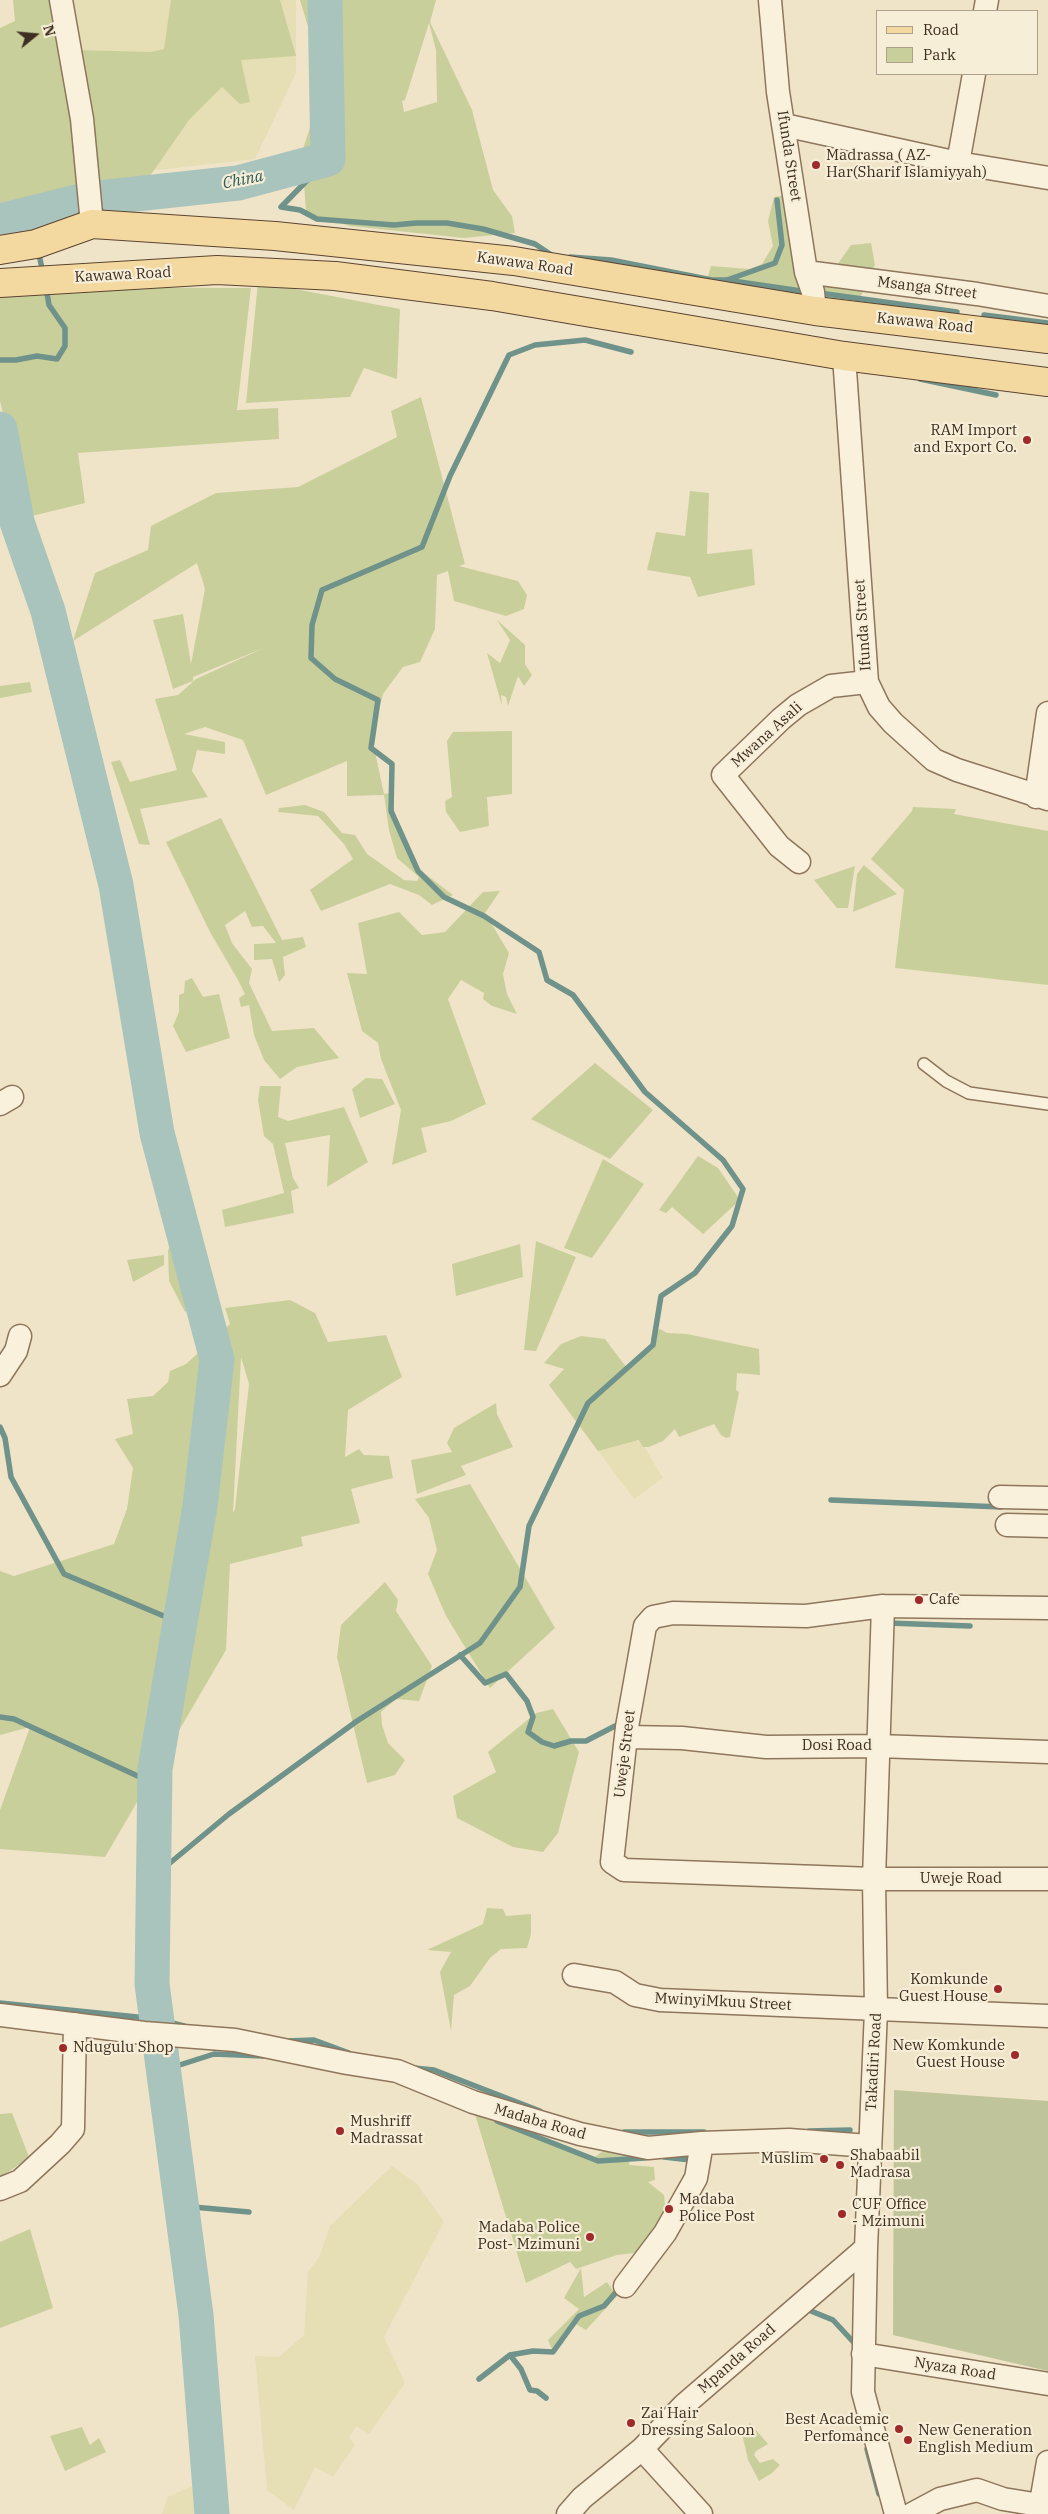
<!DOCTYPE html>
<style>
body{margin:0}
#map{position:relative;width:1048px;height:2514px;overflow:hidden;background:#f0e4c8;font-family:"IBM Plex Serif",serif}
canvas{display:block}
.legend{position:absolute;left:876px;top:10px;width:162px;height:65px;box-sizing:border-box;background:#f7eed8;border:1px solid #ada18e;margin:0;padding:6px 9px;list-style:none;font-size:15px;color:#3d2e20}
.legend li{display:flex;align-items:center;gap:10px;height:25px}
.legend b{width:25px;border:1px solid #ada18e}
.north{position:absolute;left:10px;top:10px;width:50px;height:50px;-webkit-text-stroke:4px #f7eed8;paint-order:stroke;rotate:73deg;font-size:14px;font-weight:700;line-height:20px;text-align:center;color:#3d2e20}
.north::after{content:'';display:block;margin:auto;width:18px;height:22px;background:#3d2e20;clip-path:polygon(50% 0,100% 100%,50% 72%,0 100%)}
</style>
<div id="map">
<canvas width="1048" height="2514"></canvas>
<ul class="legend">
<li><b style="height:6px;background:#f3d9a0"></b>Road</li>
<li><b style="height:14px;background:#c9cf9b"></b>Park</li>
</ul>
<div class="north">N</div>
</div>
<script>
const c = document.querySelector('canvas').getContext('2d');
c.lineJoin = 'round';
function fill(path, color) {
  c.fillStyle = color;
  c.fill(path, 'evenodd');
}
function toPath(rows) {
  const path = new Path2D();
  for (const r of rows) {
    path.moveTo(r[0], r[1]);
    for (let i = 2; i < r.length; i += 2) path.lineTo(r[i], r[i + 1]);
  }
  return path;
}
function strokePath(path, color, width, dash) {
  c.strokeStyle = color;
  c.lineWidth = width;
  c.lineCap = dash ? 'butt' : 'round';
  c.setLineDash(dash || []);
  c.stroke(path);
}
function write(font, color, halo, rows, align = 'center') {
  c.font = font + ' "IBM Plex Serif",serif';
  c.lineWidth = 4.5;
  c.setLineDash([]);
  c.textBaseline = 'middle';
  c.strokeStyle = halo;
  c.fillStyle = color;
  for (const [text, x, y, turn = 0] of rows) {
    c.save();
    c.translate(x, y);
    c.rotate((+turn || 0) * Math.PI / 180);
    c.textAlign = isNaN(turn) ? turn : align;
    if (halo) c.strokeText(text, 0, 0);
    c.fillText(text, 0, 0);
    c.restore();
  }
}
const farmland = toPath([
 [51,0,296,0,296,73,255,159,61,181],
 [640,1440,663,1478,634,1499,598,1451],
 [392,2166,417,2184,444,2222,384,2337,405,2383,369,2434,356,2426,349,2438,355,2445,333,2477,315,2467,294,2510,267,2490,255,2356,279,2357,304,2335,308,2272,319,2257,330,2226],
 [192,2486,197,2514,162,2514,168,2497]
]);
const green = toPath([
 [13,0,66,0,76,50,151,52,164,49,171,0,280,0,296,56,241,60,250,102,240,104,222,87,189,120,145,183,31,224,0,220,0,28,15,21],
 [300,0,436,0,430,22,472,110,493,190,512,216,515,233,464,238,350,226,306,213,302,152,314,115,329,97],
 [429,23,436,50,437,102,404,112,402,101,405,100],
 [801,193,812,232,810,247,805,260,833,271,851,245,871,243,875,265,864,285,853,283,863,292,858,301,848,301,837,305,765,293,745,283,715,287,708,276,711,266,749,269,762,264,773,246,768,221,774,197],
 [258,282,400,309,397,379,364,368,350,397,246,403],
 [0,287,251,288,237,410,278,408,279,439,78,453,85,503,28,517,0,401],
 [421,397,465,564,459,566,518,581,527,595,524,609,506,616,454,601,448,571,437,575,435,629,420,662,403,667,383,694,372,738,384,794,391,793,397,825,416,867,453,895,432,905,419,895,390,884,321,911,310,890,353,859,344,844,318,816,278,812,279,808,305,805,324,812,342,833,355,835,367,854,404,880,417,881,419,877,397,858,389,830,384,795,347,796,347,761,266,795,243,740,205,727,184,734,225,742,225,754,197,750,192,771,208,797,140,809,150,845,139,844,111,762,120,760,130,782,177,770,155,699,178,695,196,679,266,647,193,677,193,681,173,689,153,620,183,614,191,664,205,589,197,563,73,641,95,573,148,550,151,526,216,493,298,487,397,437,391,411],
 [690,491,709,493,707,554,752,549,755,585,698,597,690,577,647,570,656,532,685,536],
 [497,620,525,645,525,664,532,675,524,686,518,676,508,706,506,697,501,695,502,706,487,653,500,663,510,640],
 [30,682,32,692,0,698,0,686],
 [512,731,512,794,487,797,489,826,460,832,446,812,445,801,452,797,447,741,453,732],
 [913,807,956,809,954,814,1048,831,1048,985,895,968,904,890,871,859,912,811],
 [221,818,282,940,303,937,306,947,283,957,285,975,279,982,272,959,254,960,254,944,276,943,263,926,252,927,245,911,225,925,232,943,252,969,249,983,272,1031,314,1028,339,1058,297,1067,280,1079,264,1060,254,1035,249,1005,241,1007,239,998,245,994,238,980,210,932,166,842],
 [864,865,897,894,853,912,857,874],
 [855,866,848,908,837,908,814,880],
 [500,891,485,913,509,953,503,974,507,994,517,1014,492,1006,483,999,484,993,461,980,448,999,486,1104,451,1121,421,1128,427,1152,392,1165,401,1110,381,1059,378,1043,362,1031,347,973,367,974,358,923,399,912,422,935,445,932,483,892],
 [192,978,203,997,219,994,230,1038,186,1052,173,1026,179,1012,179,995,184,993,185,981],
 [595,1063,653,1110,610,1159,531,1119],
 [366,1078,382,1079,395,1104,360,1118,352,1089],
 [260,1086,281,1086,278,1117,288,1121,344,1107,368,1162,327,1187,330,1135,285,1143,293,1178,299,1188,291,1191,294,1213,225,1227,222,1210,284,1193,273,1144,264,1136,258,1100],
 [698,1156,718,1168,740,1200,703,1234,672,1207,666,1213,659,1210],
 [603,1159,644,1184,592,1258,564,1248],
 [178,1223,190,1240,200,1294,185,1312,169,1281,168,1251],
 [536,1241,576,1257,536,1351,524,1350],
 [520,1244,523,1277,456,1296,452,1264],
 [164,1255,164,1265,133,1282,127,1260],
 [290,1300,315,1313,328,1342,386,1335,402,1377,348,1410,345,1457,359,1449,364,1455,389,1456,393,1478,351,1489,360,1523,301,1537,303,1546,230,1564,226,1650,105,1857,0,1849,0,1810,30,1727,0,1735,0,1571,14,1576,114,1544,127,1509,133,1468,115,1439,133,1434,127,1399,153,1396,168,1382,170,1371,186,1364,230,1324,225,1308],
 [241,1357,249,1384,235,1509,233,1513],
 [660,1329,667,1333,687,1334,759,1349,760,1375,737,1373,736,1390,739,1392,730,1437,726,1438,721,1435,714,1424,679,1437,675,1429,663,1441,649,1447,643,1447,639,1440,598,1451,549,1385,564,1369,544,1363,561,1344,581,1336,605,1339,627,1368,652,1347,656,1331],
 [496,1403,497,1414,513,1447,461,1466,466,1475,417,1494,411,1460,452,1452,447,1443,454,1428],
 [470,1484,555,1628,490,1688,446,1616,428,1574,437,1550,429,1518,415,1499],
 [385,1582,398,1600,396,1611,432,1666,419,1701,396,1699,381,1712,382,1725,388,1743,405,1760,395,1775,367,1783,337,1657,341,1625],
 [553,1709,579,1752,558,1833,543,1852,513,1847,457,1818,453,1796,496,1772,488,1752,536,1713],
 [487,1908,503,1909,506,1916,531,1914,531,1934,527,1948,501,1949,490,1958,470,1986,454,1995,451,2031,440,1972,451,1952,427,1950,483,1924],
 [474,2111,595,2157,608,2147,630,2156,629,2165,654,2167,655,2180,648,2182,664,2195,668,2234,651,2251,617,2255,576,2269,570,2262,526,2283],
 [12,2113,29,2157,0,2178,0,2114],
 [30,2229,53,2308,0,2328,0,2242],
 [581,2268,584,2297,607,2282,617,2296,586,2330,574,2323,554,2354,548,2340,579,2309,564,2298],
 [750,2423,768,2444,756,2451,754,2455,760,2463,773,2459,780,2465,772,2473,759,2481,748,2460,743,2438,745,2428],
 [82,2427,90,2445,99,2438,106,2452,65,2471,50,2436]
]);
const cemetery = toPath([
 [894,2090,1048,2101,1048,2371,893,2335]
]);
const stream = toPath([
 [328,159,281,207,300,210,317,219,394,225,416,223,447,223,483,229,535,244,553,256],
 [38,250,43,273],
 [570,257,611,260,712,280,726,280,808,292],
 [727,280,775,263,782,245,777,200],
 [819,293,957,312],
 [984,315,1048,323],
 [0,360,16,360,37,356,57,359,65,346,65,328,49,305,46,287],
 [920,379,996,395],
 [0,1427,5,1438,11,1477,64,1574,178,1622],
 [831,1500,1001,1507],
 [888,1623,970,1626],
 [460,1655,485,1683,506,1674,527,1701,533,1717,528,1732,542,1742,554,1746,571,1741,586,1741,615,1726],
 [0,1717,14,1719,155,1784],
 [153,1877,229,1814,357,1721,480,1643,520,1587,529,1526,588,1403,653,1345,661,1296,695,1273,732,1226,743,1189,723,1160,645,1092,573,995,547,980,539,952,484,916,444,897,418,871,391,811,392,764,371,748,378,700,335,679,311,658,312,625,322,590,422,547,450,476,509,355,535,345,585,340,631,352],
 [0,2003,157,2019,184,2026],
 [286,2041,314,2040,349,2053],
 [414,2068,434,2070,540,2111],
 [164,2070,214,2054,263,2056],
 [497,2121,598,2161,645,2158],
 [809,2131,850,2130],
 [624,2132,704,2132],
 [664,2157,690,2160],
 [182,2206,249,2212],
 [811,2311,833,2320,858,2347],
 [510,2355,521,2369,530,2390,537,2391,546,2398],
 [479,2379,510,2355,533,2351,553,2352,579,2316,604,2306,617,2291],
 [867,2449,879,2494]
]);
const river = toPath([
 [0,221,89,199,238,183,328,159,325,0],
 [0,429,17,522,48,611,116,885,157,1133,217,1359,200,1506,155,1769,152,1984,196,2315,212,2514]
]);
const lane = toPath([
 [924,1064,946,1081,969,1093,1048,1104]
]);
const street = toPath([
 [61,0,82,119,92,224],
 [770,0,778,92,806,272,813,292,815,311],
 [985,11,987,0],
 [784,125,958,163,1048,178],
 [958,163,974,74],
 [806,272,977,294,1048,306],
 [844,356,867,682,879,707,893,723,934,760,957,770,1048,799],
 [1036,797,1048,713],
 [799,862,779,846,723,775,781,719,798,705,831,686,867,682],
 [0,1104,12,1097],
 [0,1375,16,1351,20,1336],
 [1000,1497,1048,1498],
 [1007,1525,1048,1526],
 [883,1606,874,1879,876,2010,866,2248,863,2392,896,2514],
 [1048,1608,883,1606,806,1616,673,1613,653,1617,645,1626,639,1660,627,1727,612,1862,624,1870,874,1879,1048,1879],
 [627,1737,682,1738,766,1747,878,1746,1048,1752],
 [574,1975,615,1982,635,1995,660,2000,1048,2016],
 [0,2015,144,2033,235,2040,347,2063,397,2071,473,2102,580,2134,648,2148,702,2143,789,2140,869,2146],
 [0,2189,20,2181,60,2144,73,2129,75,2024],
 [625,2286,665,2233,696,2178,702,2143],
 [863,2354,1048,2384],
 [642,2449,701,2514],
 [568,2514,582,2498,642,2449,684,2405,866,2248],
 [912,2514,940,2499,977,2490,1003,2499,1040,2505],
 [1039,2514,1048,2462]
]);
const primary = toPath([
 [0,250,36,244,92,224,275,236,514,261,815,311,1048,339],
 [0,283,217,270,335,276,492,296,844,356,1048,382]
]);
const markers = [
 [816,165,5,"#9e2a2b"],
 [1027,440,5,"#9e2a2b"],
 [919,1600,5,"#9e2a2b"],
 [998,1989,5,"#9e2a2b"],
 [63,2048,5,"#9e2a2b"],
 [1015,2055,5,"#9e2a2b"],
 [340,2131,5,"#9e2a2b"],
 [824,2159,5,"#9e2a2b"],
 [840,2165,5,"#9e2a2b"],
 [669,2209,5,"#9e2a2b"],
 [842,2214,5,"#9e2a2b"],
 [590,2237,5,"#9e2a2b"],
 [631,2423,5,"#9e2a2b"],
 [899,2429,5,"#9e2a2b"],
 [908,2440,5,"#9e2a2b"]
];
const streetNames = [
 ["Ifunda Street",789,156,81],
 ["Kawawa Road",525,264,8],
 ["Kawawa Road",123,275,-3],
 ["Msanga Street",927,288,7],
 ["Kawawa Road",925,323,6],
 ["Ifunda Street",863,625,-94],
 ["Mwana Asali",767,735,-42],
 ["Dosi Road",837,1746],
 ["Uweje Street",625,1754,-83],
 ["Uweje Road",961,1879],
 ["MwinyiMkuu Street",723,2002,3],
 ["Takadiri Road",874,2062,-87],
 ["Madaba Road",540,2122,16],
 ["Mpanda Road",737,2359,-41],
 ["Nyaza Road",955,2369,9]
];
const poiNames = [
 ["Madrassa ( AZ-",826,156],
 ["Har(Sharif Islamiyyah)",826,173],
 ["RAM Import",1017,431,"right"],
 ["and Export Co.",1017,448,"right"],
 ["Cafe",929,1600],
 ["Komkunde",988,1980,"right"],
 ["Guest House",988,1997,"right"],
 ["New Komkunde",1005,2046,"right"],
 ["Guest House",1005,2063,"right"],
 ["Ndugulu Shop",73,2048],
 ["Mushriff",350,2122],
 ["Madrassat",350,2139],
 ["Shabaabil",850,2156],
 ["Madrasa",850,2173],
 ["Muslim",814,2159,"right"],
 ["Madaba",679,2200],
 ["Police Post",679,2217],
 ["CUF Office",852,2205],
 ["- Mzimuni",852,2222],
 ["Madaba Police",580,2228,"right"],
 ["Post- Mzimuni",580,2245,"right"],
 ["Zai Hair",641,2414],
 ["Dressing Saloon",641,2431],
 ["Best Academic",889,2420,"right"],
 ["Perfomance",889,2437,"right"],
 ["New Generation",918,2431],
 ["English Medium",918,2448]
];
const waterNames = [
 ["China",243,180,-11]
];
fill(farmland, '#e6deb5');
fill(green, '#c9cf9b');
fill(cemetery, '#bfc49a');
strokePath(stream, '#6f938a', 5.5);
strokePath(river, '#a9c4bc', 35);
strokePath(lane, '#8d765c', 14);
strokePath(street, '#8d765c', 25);
strokePath(primary, '#5b4430', 30);
strokePath(lane, '#faf1dc', 11);
strokePath(street, '#faf1dc', 22);
strokePath(primary, '#f3d9a0', 28);
for (const [x, y, r, color] of markers) {
  const dot = new Path2D();
  dot.arc(x, y, r, 0, 2 * Math.PI);
  c.fillStyle = color;
  c.fill(dot);
  strokePath(dot, '#f7eed8', 2);
}
write('15px', '#3d2e20', '#f7eed8', streetNames);
write('15px', '#3d2e20', '#f7eed8', poiNames, 'left');
write('italic 16px', '#2f5d5a', '#f7eed8', waterNames);
</script>
